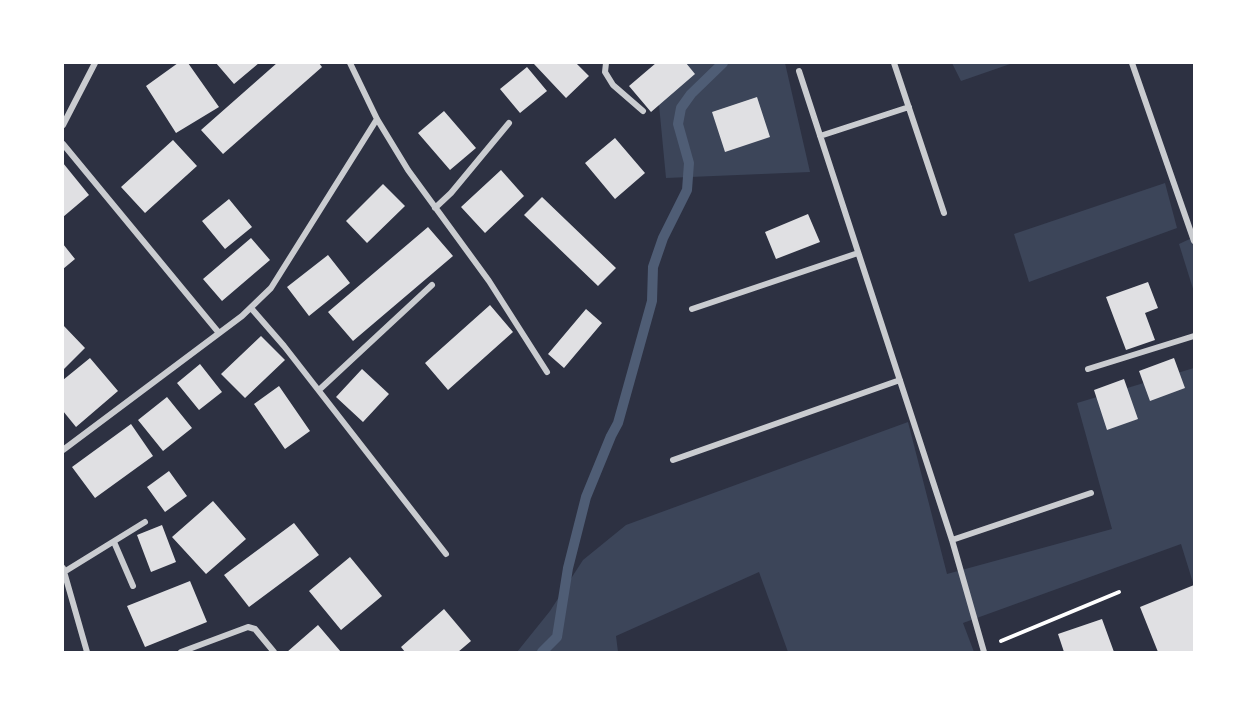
<!DOCTYPE html>
<style>
body{margin:0}
#map{position:relative;width:1257px;height:715px;overflow:hidden;background:#2d3142;font-family:"Crimson Pro",serif}
canvas{display:block}
.frame{position:absolute;inset:0;border:64px solid #fff;pointer-events:none}
</style>
<div id="map">
<canvas width="1257" height="715"></canvas>
<div class="frame"></div>
</div>
<script>
const c = document.querySelector('canvas').getContext('2d');
c.lineJoin = 'round';
function fill(path, color) {
  c.fillStyle = color;
  c.fill(path, 'evenodd');
}
function toPath(rows) {
  const path = new Path2D();
  for (const r of rows) {
    path.moveTo(r[0], r[1]);
    for (let i = 2; i < r.length; i += 2) path.lineTo(r[i], r[i + 1]);
  }
  return path;
}
function strokePath(path, color, width, dash) {
  c.strokeStyle = color;
  c.lineWidth = width;
  c.lineCap = dash ? 'butt' : 'round';
  c.setLineDash(dash || []);
  c.stroke(path);
}
const green = toPath([
 [655,63,785,63,810,172,666,178],
 [952,63,1013,63,961,81],
 [1165,183,1177,228,1029,282,1014,234],
 [1194,237,1194,292,1179,244],
 [1194,368,1194,586,1181,544,963,623,974,652,788,652,759,572,616,636,618,652,517,652,550,611,583,560,626,525,908,422,947,574,1112,529,1077,403]
]);
const stream = toPath([
 [542,652,557,637,568,568,586,497,611,436,618,423,652,301,653,267,663,238,687,190,689,163,678,124,681,108,691,94,723,63]
]);
const building = toPath([
 [178,63,188,63,219,107,176,133,146,86],
 [216,63,259,63,234,84],
 [277,63,319,63,322,67,223,154,201,130],
 [536,63,576,63,589,76,566,98,534,64],
 [656,63,686,63,695,74,651,112,629,86],
 [527,67,547,91,520,113,500,89],
 [757,97,770,137,725,152,712,112],
 [444,111,476,148,450,170,418,133],
 [615,138,645,173,615,199,585,163],
 [173,140,197,166,145,213,121,187],
 [63,163,89,195,63,217],
 [501,170,524,196,485,233,461,207],
 [383,184,405,206,367,243,346,221],
 [542,197,616,268,598,286,524,215],
 [229,199,252,227,225,249,202,221],
 [808,214,820,242,776,259,765,232],
 [428,227,453,256,353,341,328,312],
 [251,238,270,260,222,301,203,279],
 [63,244,75,259,63,269],
 [328,255,350,283,309,316,287,287],
 [1148,282,1158,308,1145,313,1155,340,1126,350,1106,297],
 [490,305,513,332,448,390,425,363],
 [586,309,602,323,564,368,548,354],
 [63,325,85,348,63,370],
 [261,336,285,360,245,398,221,374],
 [90,358,118,391,76,427,63,411,63,380],
 [1174,358,1185,388,1150,401,1139,371],
 [200,364,222,392,199,410,177,383],
 [362,369,389,394,363,422,336,397],
 [1124,379,1138,419,1107,430,1094,390],
 [279,386,310,431,285,449,254,404],
 [167,397,192,428,163,451,138,420],
 [131,424,153,456,95,498,72,467],
 [169,471,187,496,165,512,147,487],
 [213,501,246,539,206,574,172,537],
 [294,523,319,555,249,607,224,575],
 [162,525,176,562,151,572,137,535],
 [350,557,382,596,341,630,309,591],
 [190,581,207,622,145,647,127,606],
 [1194,585,1194,652,1158,652,1140,607],
 [444,609,471,641,458,652,405,652,401,647],
 [1102,619,1114,652,1064,652,1058,634],
 [318,625,341,652,287,652]
]);
const path = toPath([
 [1001,641,1119,592]
]);
const minor = toPath([
 [350,63,377,119,408,170,489,281,547,372],
 [606,63,605,72,613,85,643,111],
 [894,63,944,213],
 [1132,63,1194,241],
 [799,71,952,540,984,652],
 [63,125,95,63],
 [820,136,909,107],
 [63,144,219,333],
 [435,208,451,193,509,123],
 [251,308,284,346,446,554],
 [692,309,858,253],
 [1088,369,1194,336],
 [319,390,432,285],
 [63,450,242,316,271,288,377,119],
 [673,460,900,380],
 [952,540,1091,493],
 [114,542,133,586],
 [63,568,87,652],
 [64,572,145,522],
 [181,652,248,627,255,629,274,652]
]);
fill(green, '#3c4559');
strokePath(stream, '#4f5d75', 10);
fill(building, '#e0e0e3');
strokePath(path, '#fff', 4);
strokePath(minor, '#caccd0', 6);
</script>
